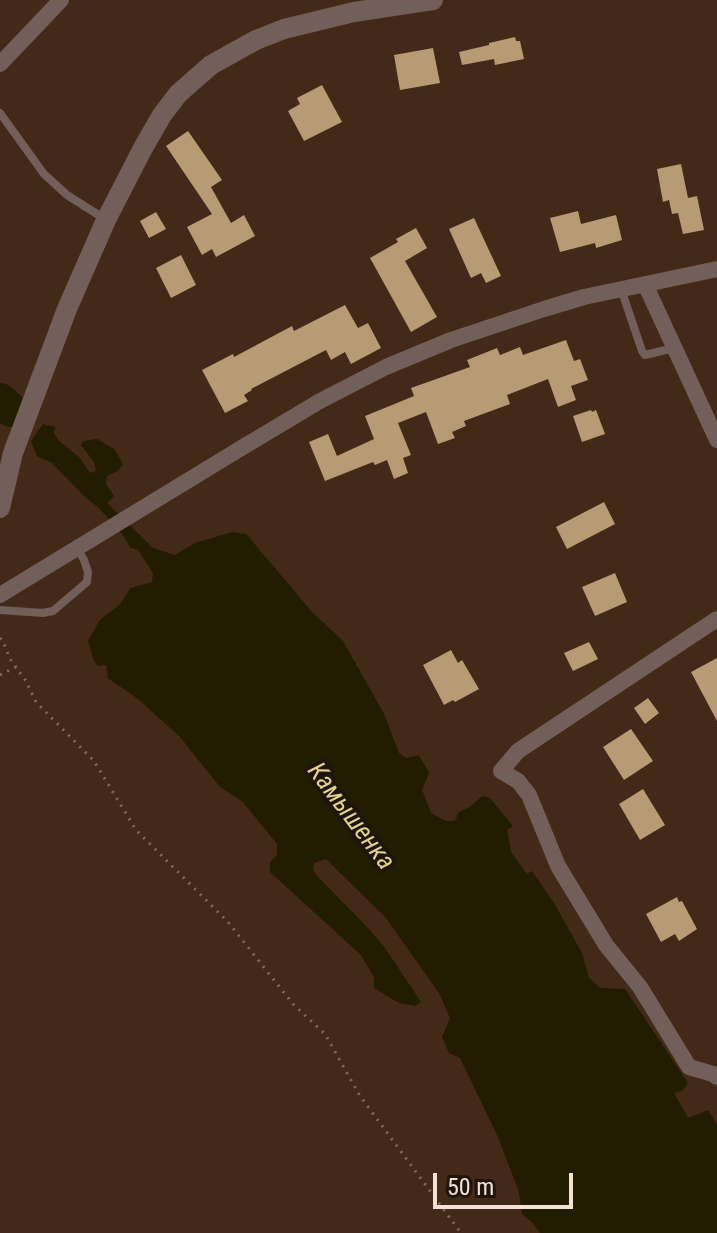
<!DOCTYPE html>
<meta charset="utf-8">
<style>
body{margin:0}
#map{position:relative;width:717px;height:1233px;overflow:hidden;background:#422918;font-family:"Roboto Condensed",sans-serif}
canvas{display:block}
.scale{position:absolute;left:433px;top:1173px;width:140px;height:36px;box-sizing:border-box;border:4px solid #f2e1d6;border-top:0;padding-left:10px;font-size:24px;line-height:28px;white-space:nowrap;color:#f2e1d6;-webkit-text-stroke:6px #20150d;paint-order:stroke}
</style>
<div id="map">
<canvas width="717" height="1233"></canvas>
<div class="scale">50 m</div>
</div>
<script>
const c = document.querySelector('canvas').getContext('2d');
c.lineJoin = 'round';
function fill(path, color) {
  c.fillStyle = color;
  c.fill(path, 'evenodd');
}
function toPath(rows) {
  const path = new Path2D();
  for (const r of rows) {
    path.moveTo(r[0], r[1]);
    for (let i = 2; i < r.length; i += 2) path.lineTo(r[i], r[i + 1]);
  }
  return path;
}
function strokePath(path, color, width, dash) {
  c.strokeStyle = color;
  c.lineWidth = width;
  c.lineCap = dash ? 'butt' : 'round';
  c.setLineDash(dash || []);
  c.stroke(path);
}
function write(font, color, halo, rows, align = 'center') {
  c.font = font + ' "Roboto Condensed",sans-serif';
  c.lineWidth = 8;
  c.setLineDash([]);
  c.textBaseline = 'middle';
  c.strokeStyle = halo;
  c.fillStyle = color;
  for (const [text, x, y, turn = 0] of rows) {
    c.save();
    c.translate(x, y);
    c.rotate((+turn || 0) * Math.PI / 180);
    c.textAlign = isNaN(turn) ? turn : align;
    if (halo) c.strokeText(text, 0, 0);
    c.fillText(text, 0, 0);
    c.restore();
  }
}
const water = toPath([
 [43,424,55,427,54,433,59,441,79,457,90,473,96,471,94,462,81,445,83,441,97,439,114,449,123,464,118,471,107,476,106,484,114,496,107,503,153,548,175,555,195,543,232,532,246,534,312,612,343,641,384,714,399,753,406,758,419,755,429,773,422,790,431,813,446,821,455,821,459,812,470,807,482,796,490,798,513,826,507,830,511,852,527,874,532,871,554,903,582,953,589,978,600,988,625,989,688,1083,683,1090,674,1093,688,1118,708,1110,717,1124,717,1233,540,1233,533,1223,522,1214,519,1192,498,1137,460,1058,449,1053,442,1037,450,1018,439,993,386,918,326,859,314,863,313,870,319,878,368,928,385,948,421,1002,415,1006,399,1003,374,988,374,977,361,955,270,872,270,862,277,855,277,844,243,802,220,787,180,737,138,699,108,678,106,665,98,666,94,661,88,641,100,620,119,605,131,588,152,582,153,573,138,550,131,548,122,534,99,508,85,497,52,463,37,456,31,441]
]);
const river = toPath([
 [0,400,11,410]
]);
const building = toPath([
 [515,37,516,41,520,41,524,59,495,65,494,59,462,65,459,52,489,45,489,43],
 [433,48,440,83,400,90,394,55],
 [322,85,342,122,304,141,288,111,300,104,297,98],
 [188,131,222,180,211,187,231,223,244,215,255,236,216,257,212,249,202,255,187,227,212,214,166,146],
 [681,164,688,198,697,196,704,230,683,234,678,213,672,214,669,200,663,202,657,169],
 [578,211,581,224,616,215,622,240,596,248,595,243,560,252,550,218],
 [156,212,166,229,149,238,140,221],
 [474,218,501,276,486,283,481,273,471,278,449,229],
 [416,228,427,248,405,261,437,317,411,332,370,258,398,242,396,239],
 [181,255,196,285,171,298,156,268],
 [345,305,358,328,368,323,381,348,351,364,345,352,331,360,326,350,251,389,252,390,244,395,248,401,225,413,202,370,233,354,234,357,292,326,294,331],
 [566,340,574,361,580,359,588,380,571,386,576,400,558,407,548,379,507,395,510,404,464,421,466,426,452,432,455,438,438,444,426,412,398,423,411,455,403,458,408,473,394,479,387,460,375,465,373,462,325,481,309,442,328,434,337,456,374,439,365,416,414,396,411,388,470,367,467,360,497,348,500,355,520,347,523,355],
 [591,410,592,412,596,410,605,434,582,442,573,416],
 [604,502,615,524,567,549,556,527],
 [615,573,627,602,595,616,582,587],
 [589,642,598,659,573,671,564,653],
 [451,650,458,663,462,660,479,689,455,702,453,700,444,705,423,665],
 [717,658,717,721,691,672],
 [648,698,659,713,645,724,634,708],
 [631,729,653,761,624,780,603,747],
 [643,789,665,825,640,840,619,804],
 [677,897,679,902,682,901,697,929,679,941,675,934,661,942,646,914]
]);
const path = toPath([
 [0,638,3,641,10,659,26,681,36,702,94,761,136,830,228,922,293,1004,325,1034,360,1096,461,1233],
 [0,675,16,667]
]);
const service = toPath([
 [0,113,44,174,67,195,105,219],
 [621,289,642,351,645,355,674,348],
 [0,610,43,613,53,611,87,582,88,572,84,560,77,548]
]);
const minor = toPath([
 [0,64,61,0],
 [645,284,717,440],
 [0,595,243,447,320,401,386,367,451,340,544,309,584,297,717,269],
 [717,619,518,751,501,771,518,781,529,795,558,866,606,945,640,987,689,1067,713,1074,717,1077]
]);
const tertiary = toPath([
 [0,508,13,453,67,309,106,220,143,148,162,115,178,94,211,65,256,40,284,29,354,12,433,0]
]);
const waterNames = [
 ["Камышенка",350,817,53]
];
fill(water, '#221c00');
strokePath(river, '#221c00', 34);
fill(building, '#b69b75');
strokePath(path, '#826c5d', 3, [2, 6]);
strokePath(service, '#735f5a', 8);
strokePath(minor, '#735f5a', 16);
strokePath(tertiary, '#735f5a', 20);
write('italic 26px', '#e1d38d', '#20150d', waterNames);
</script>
